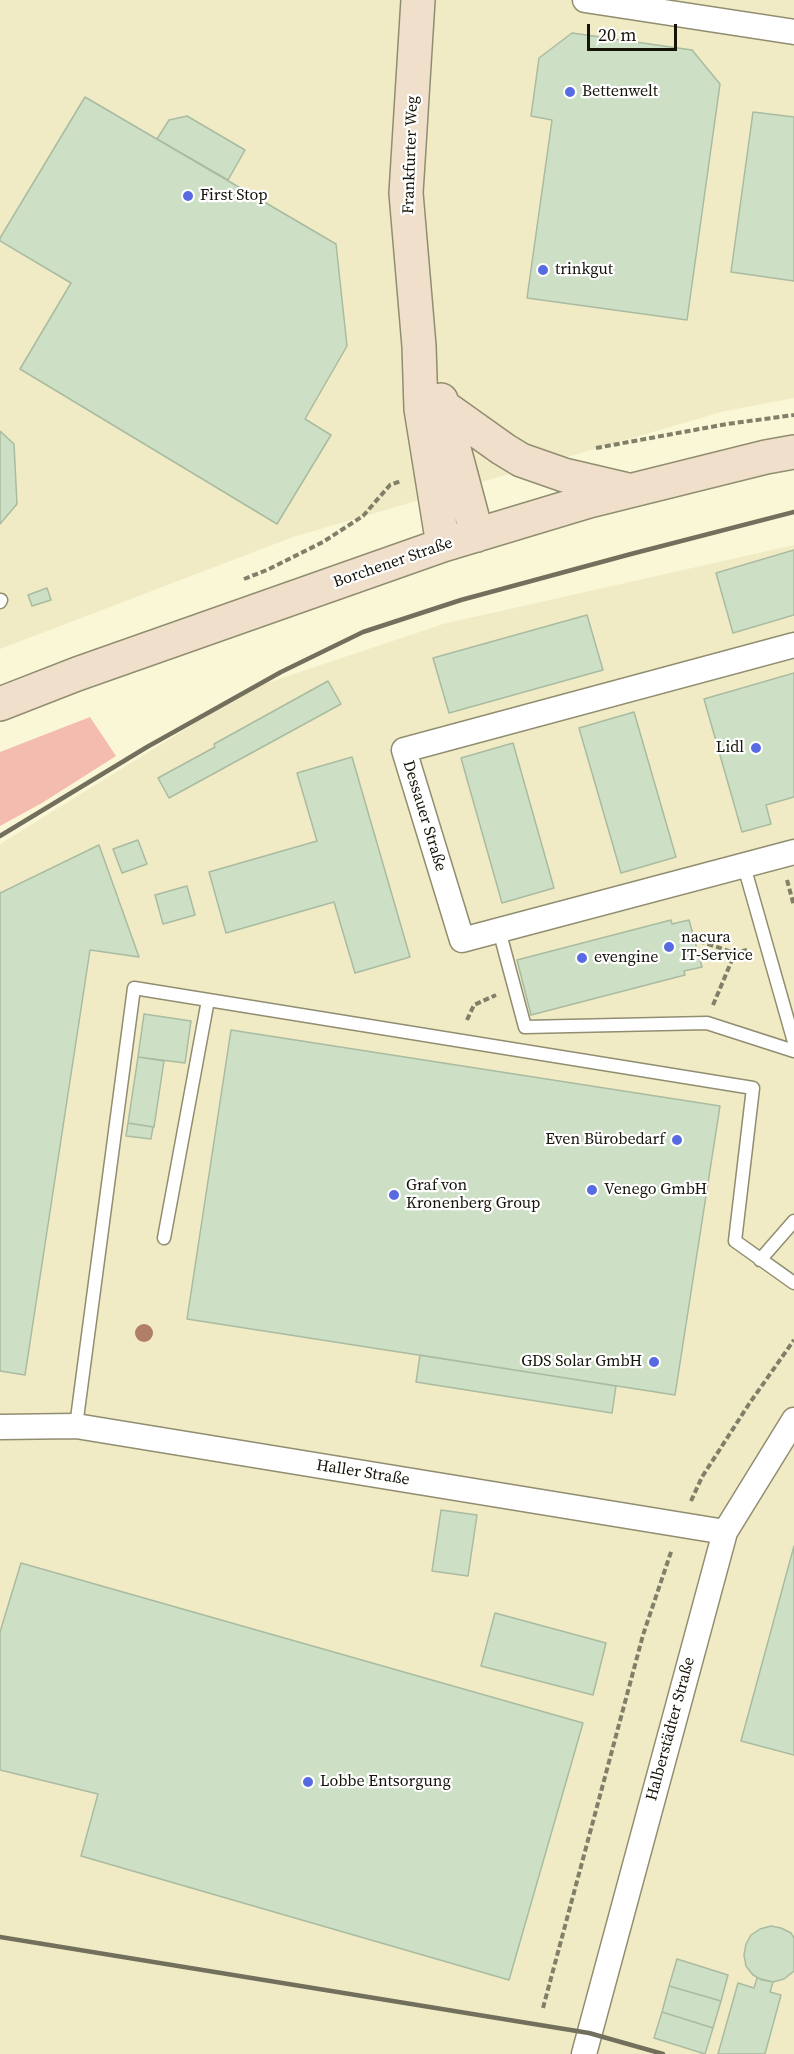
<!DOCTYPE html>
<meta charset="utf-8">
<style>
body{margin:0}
#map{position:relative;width:794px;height:2054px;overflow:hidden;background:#faf7d7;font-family:"Source Serif 4",serif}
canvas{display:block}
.scale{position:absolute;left:587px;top:24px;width:90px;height:27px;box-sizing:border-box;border:3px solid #161409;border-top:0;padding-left:8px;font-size:18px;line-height:21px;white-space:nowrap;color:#161409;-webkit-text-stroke:4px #fff;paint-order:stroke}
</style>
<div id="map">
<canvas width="794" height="2054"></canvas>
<div class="scale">20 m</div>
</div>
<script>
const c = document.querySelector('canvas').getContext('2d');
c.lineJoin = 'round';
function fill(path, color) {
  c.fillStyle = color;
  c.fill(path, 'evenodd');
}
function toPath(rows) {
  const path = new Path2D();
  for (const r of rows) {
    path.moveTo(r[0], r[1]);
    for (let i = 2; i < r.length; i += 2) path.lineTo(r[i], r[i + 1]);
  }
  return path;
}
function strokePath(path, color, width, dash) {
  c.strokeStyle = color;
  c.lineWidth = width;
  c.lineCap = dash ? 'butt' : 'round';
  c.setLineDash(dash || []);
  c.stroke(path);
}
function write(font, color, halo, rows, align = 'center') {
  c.font = font + ' "Source Serif 4",serif';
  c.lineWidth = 4.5;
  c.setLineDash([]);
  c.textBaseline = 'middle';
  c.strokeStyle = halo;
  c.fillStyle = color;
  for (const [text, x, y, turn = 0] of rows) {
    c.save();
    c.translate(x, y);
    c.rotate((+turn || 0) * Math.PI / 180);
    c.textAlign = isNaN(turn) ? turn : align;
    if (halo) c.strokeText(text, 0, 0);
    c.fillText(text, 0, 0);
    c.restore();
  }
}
const built = toPath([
 [0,0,794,0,794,398,725,411,293,537,0,649],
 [794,545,794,2054,0,2054,0,844,252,688,443,624]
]);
const green = toPath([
 [90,717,116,756,42,803,0,826,0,752]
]);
const building = toPath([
 [572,33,692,50,720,84,687,320,527,298,552,120,531,116,539,58,572,33],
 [85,97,336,244,347,346,305,419,331,435,277,524,20,369,71,283,0,241,0,238,85,97],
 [753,112,794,117,794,281,731,272,753,112],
 [187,116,245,150,228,180,157,139,169,120,187,116],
 [0,431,14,444,17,504,0,524,0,431],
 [794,550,794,615,733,633,716,573,794,550],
 [47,588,51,600,32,606,28,595,47,588],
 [587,615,603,670,449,713,433,658,587,615],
 [794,673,794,797,766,805,771,824,742,832,704,699,794,673],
 [328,681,341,704,169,798,158,778,215,747,214,744,328,681],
 [634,712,676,857,621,873,579,728,634,712],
 [513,743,554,888,502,903,461,758,513,743],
 [352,757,410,957,355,973,334,902,226,933,209,872,317,841,297,773,352,757],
 [138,840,147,864,122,873,113,849,138,840],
 [99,845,139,957,90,950,25,1375,0,1371,0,893,99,845],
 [187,886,195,915,163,924,155,895,187,886],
 [671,920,672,924,689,920,702,967,684,971,685,975,531,1015,517,960,671,920],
 [144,1014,191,1021,185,1063,138,1057,144,1014],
 [231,1030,720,1106,675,1395,187,1319,231,1030],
 [138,1057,164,1061,154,1127,128,1123,138,1057],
 [128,1123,153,1127,151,1139,126,1136,128,1123],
 [420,1355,616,1386,612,1413,416,1382,420,1355],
 [441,1510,477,1515,468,1576,432,1571,441,1510],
 [794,1546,794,1755,741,1741,794,1546],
 [21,1563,583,1723,509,1980,81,1856,98,1794,0,1770,0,1632,21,1563],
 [495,1613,606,1643,593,1695,481,1666,495,1613],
 [771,1926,781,1928,791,1933,794,1938,794,1971,784,1979,773,1982,762,1980,753,1975,746,1966,744,1955,746,1944,751,1935,760,1929,771,1926],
 [677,1959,728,1975,721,2001,669,1986,677,1959],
 [757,1978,773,1982,770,1992,781,1995,765,2054,718,2054,738,1983,754,1988,757,1978],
 [669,1986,721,2001,713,2028,662,2012,669,1986],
 [662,2012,713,2028,705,2054,654,2038,662,2012]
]);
const path = toPath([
 [596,448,727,424,794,415],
 [244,579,267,570,323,542,363,516,390,485,401,481],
 [787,880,794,906],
 [699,941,735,953,747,950],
 [713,1005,735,953],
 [467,1020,474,1005,496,995],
 [691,1501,702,1477,749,1404,794,1340],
 [543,2008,643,1635,672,1549]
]);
const service = toPath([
 [0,602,1,600],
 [744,866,794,1042],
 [499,930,525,1027,707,1023,794,1051],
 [164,1238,208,1000],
 [760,1260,794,1221],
 [76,1426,134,988,753,1088,735,1241,794,1283]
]);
const minor = toPath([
 [585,0,794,32],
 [794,645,404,750,462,940,794,852],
 [0,1427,76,1426,725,1532],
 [584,2054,725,1532,794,1420]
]);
const secondary = toPath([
 [418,0,406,193,419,346,421,409,443,545],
 [441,400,477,535],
 [444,407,503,449,521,460,564,475,624,489],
 [0,704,77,674,443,545,589,501,766,457,794,452]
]);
const rail = toPath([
 [0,836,147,747,281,672,363,632,461,600,631,554,794,512],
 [0,1937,589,2033,663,2054]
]);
const trees = [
 [144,1333]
];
const markers = [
 [570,92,6,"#586ae1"],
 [188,196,6,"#586ae1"],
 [543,270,6,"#586ae1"],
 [756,748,6,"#586ae1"],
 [669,947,6,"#586ae1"],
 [582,958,6,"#586ae1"],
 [677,1140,6,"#586ae1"],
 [592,1190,6,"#586ae1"],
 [394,1195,6,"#586ae1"],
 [654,1362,6,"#586ae1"],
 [308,1782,6,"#586ae1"]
];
const poiNames = [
 ["Bettenwelt",582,92],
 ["First Stop",200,196],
 ["trinkgut",555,270],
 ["Lidl",744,748,"right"],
 ["nacura",681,938],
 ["IT-Service",681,956],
 ["evengine",594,958],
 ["Even Bürobedarf",665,1140,"right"],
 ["Graf von",406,1186],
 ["Kronenberg Group",406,1204],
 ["Venego GmbH",604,1190],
 ["GDS Solar GmbH",642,1362,"right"],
 ["Lobbe Entsorgung",320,1782]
];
const streetNames = [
 ["Frankfurter Weg",411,155,-88],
 ["Borchener Straße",393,563,-19],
 ["Dessauer Straße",424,816,73],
 ["Haller Straße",363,1473,9],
 ["Halberstädter Straße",671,1729,-75]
];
fill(built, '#f0ebc4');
fill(green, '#f4bcae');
fill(building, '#cde0c5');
strokePath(building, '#a9bba1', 1.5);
strokePath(service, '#908d70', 15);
strokePath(minor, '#908d70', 27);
strokePath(secondary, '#908d70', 36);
strokePath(path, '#817f6a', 4, [6, 3]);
strokePath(service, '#fff', 12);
strokePath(minor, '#fff', 24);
strokePath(secondary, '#f0dfcb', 33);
strokePath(rail, '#726f5c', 4.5);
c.fillStyle = '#b07f66';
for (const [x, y] of trees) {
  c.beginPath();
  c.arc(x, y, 9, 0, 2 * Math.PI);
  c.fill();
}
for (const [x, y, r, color] of markers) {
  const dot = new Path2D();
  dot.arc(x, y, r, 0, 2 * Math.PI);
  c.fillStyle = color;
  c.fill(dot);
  strokePath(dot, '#fff', 2);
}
write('16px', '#161409', '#fff', poiNames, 'left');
write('16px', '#161409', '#fff', streetNames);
</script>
